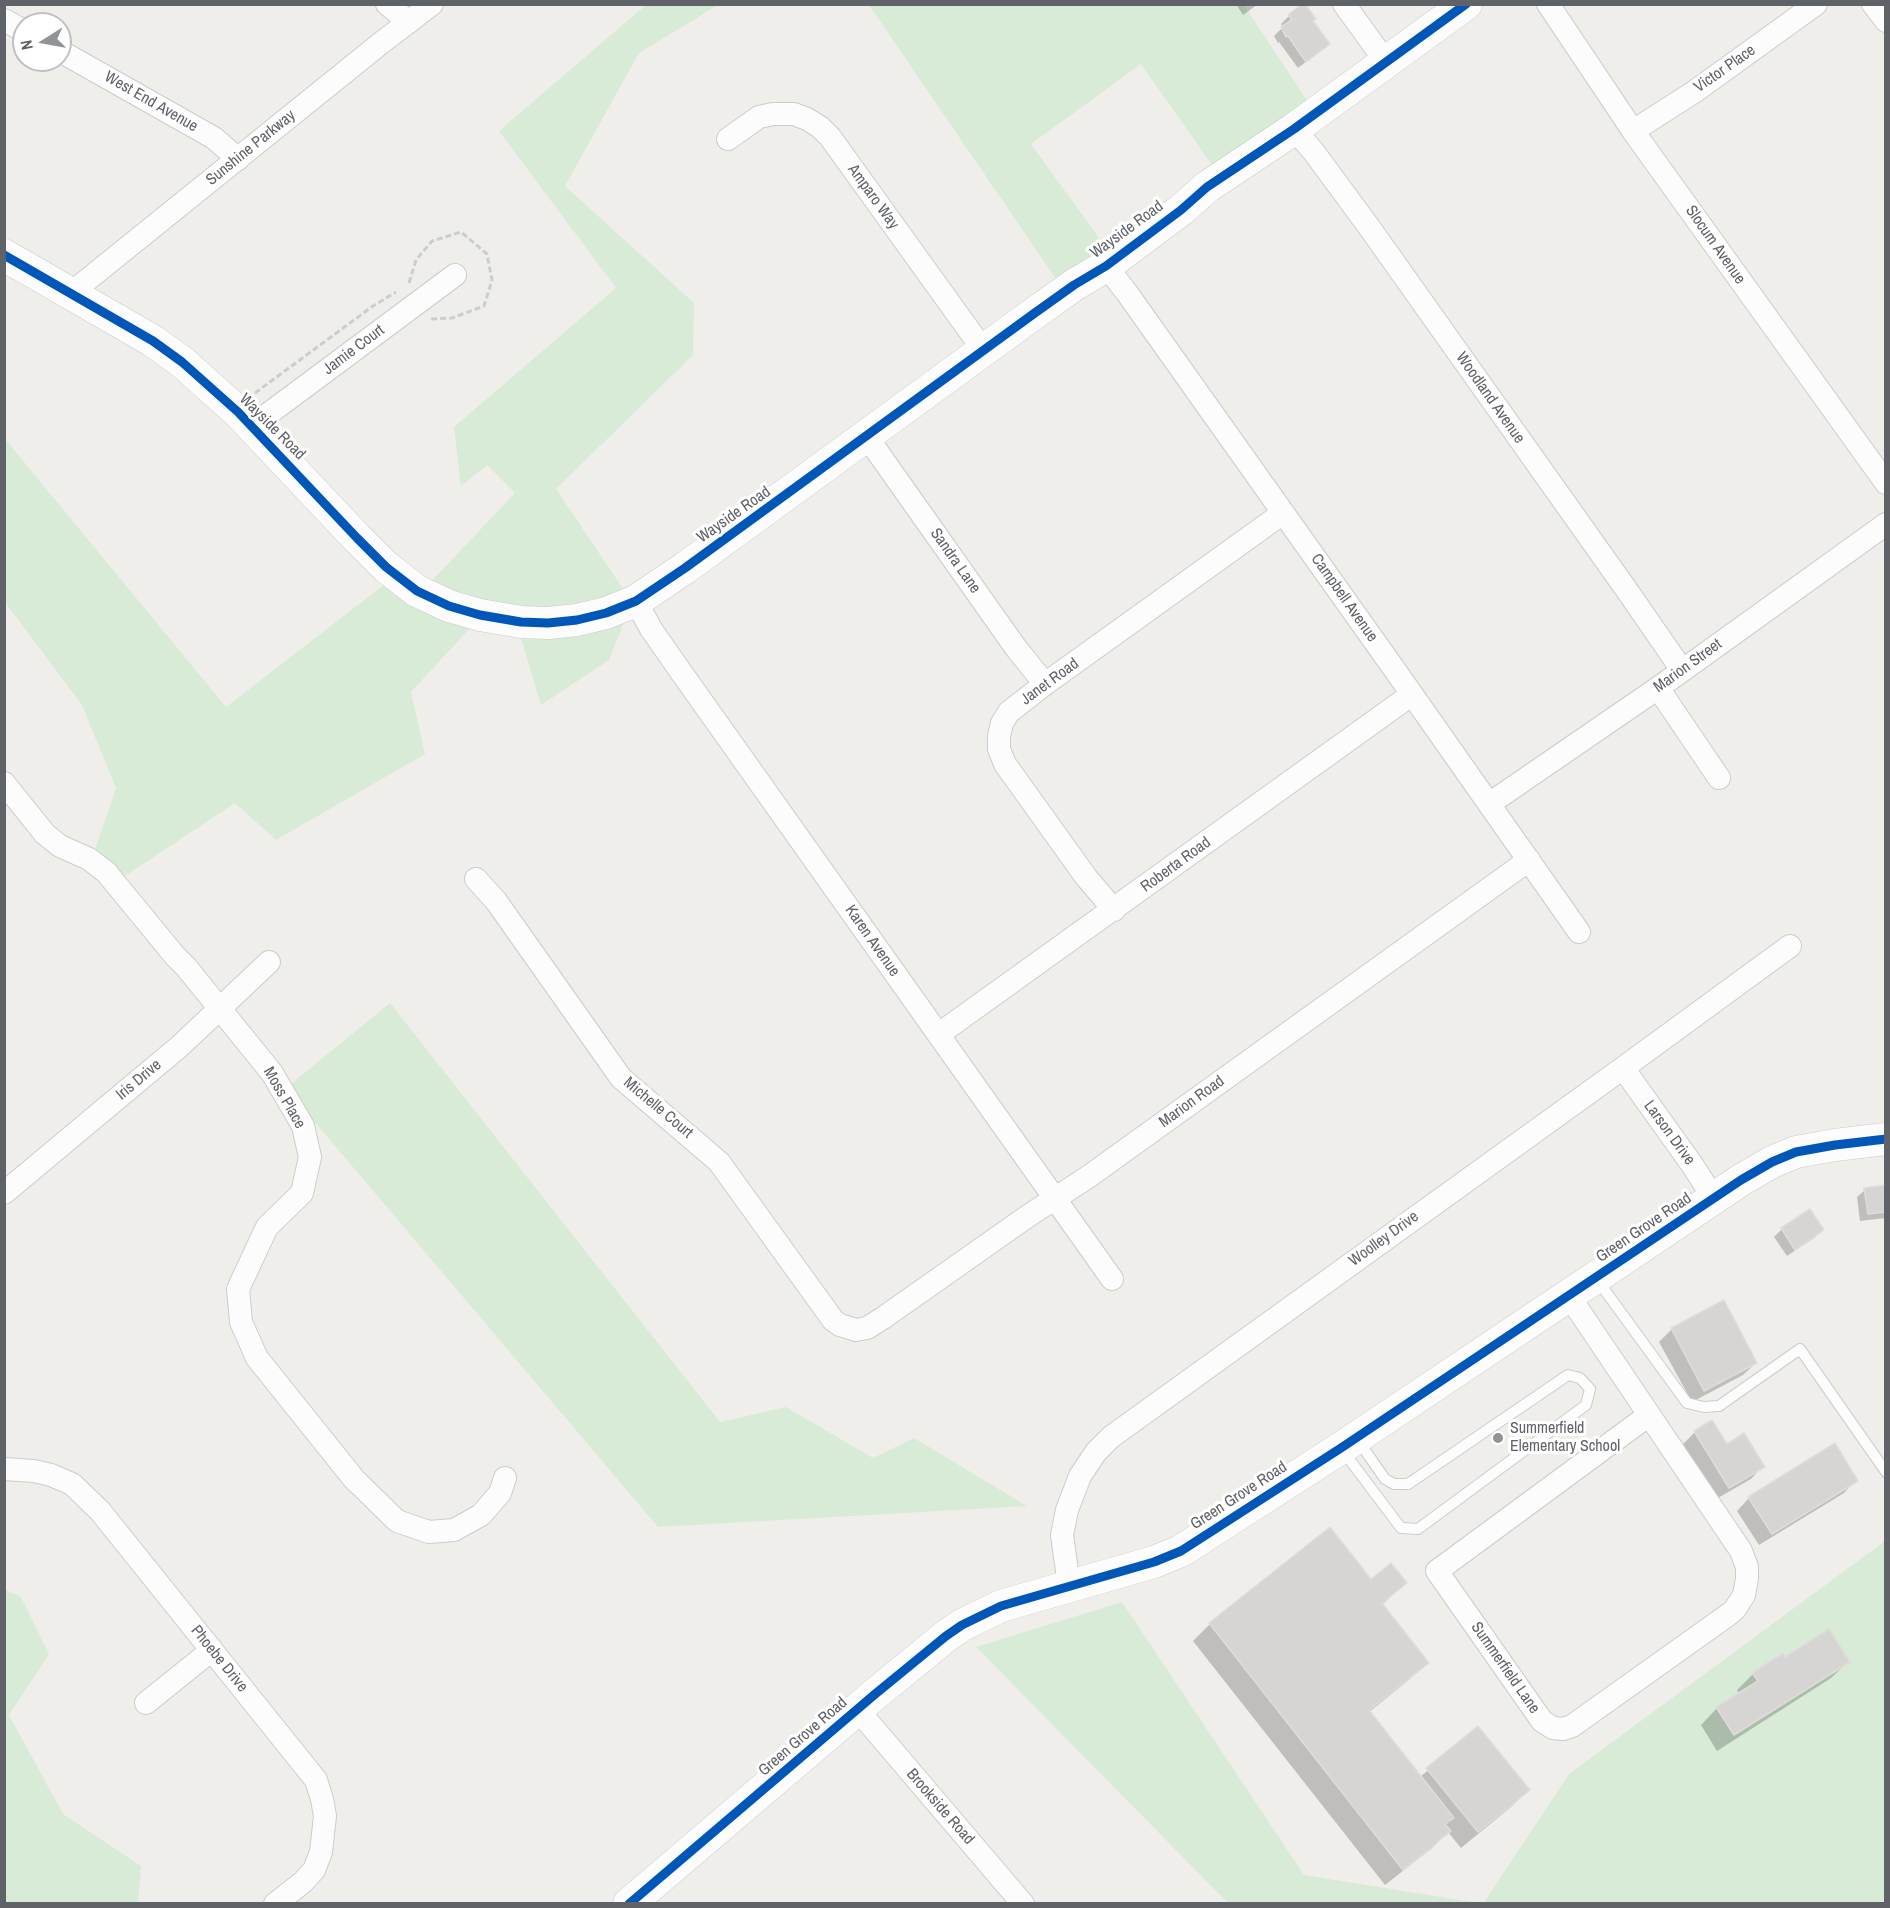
<!DOCTYPE html>
<style>
body{margin:0}
#map{position:relative;width:1890px;height:1908px;overflow:hidden;background:#efeeea;font-family:"Archivo Narrow",sans-serif}
canvas{display:block}
.frame{position:absolute;inset:0;border:6px solid #5f6368;pointer-events:none}
.north{position:absolute;left:12px;top:12px;width:60px;height:60px;box-sizing:border-box;background:#fff;border:2px solid #bfc1c3;border-radius:50%;rotate:259deg;font-size:16px;font-weight:700;line-height:24px;text-align:center;color:#5f6368}
.north::after{content:'';display:block;margin:auto;width:21px;height:27px;background:#919496;clip-path:polygon(50% 0,100% 100%,50% 72%,0 100%)}
</style>
<div id="map">
<canvas width="1890" height="1908"></canvas>
<div class="frame"></div>
<div class="north">N</div>
</div>
<script>
const c = document.querySelector('canvas').getContext('2d');
c.lineJoin = 'round';
function fill(path, color) {
  c.fillStyle = color;
  c.fill(path, 'evenodd');
}
function toPath(rows) {
  const path = new Path2D();
  for (const r of rows) {
    path.moveTo(r[0], r[1]);
    for (let i = 2; i < r.length; i += 2) path.lineTo(r[i], r[i + 1]);
  }
  return path;
}
function strokePath(path, color, width, dash) {
  c.strokeStyle = color;
  c.lineWidth = width;
  c.lineCap = dash ? 'butt' : 'round';
  c.setLineDash(dash || []);
  c.stroke(path);
}
function write(font, color, halo, rows, align = 'center') {
  c.font = font + ' "Archivo Narrow",sans-serif';
  c.lineWidth = 6;
  c.setLineDash([]);
  c.textBaseline = 'middle';
  c.strokeStyle = halo;
  c.fillStyle = color;
  for (const [text, x, y, turn = 0] of rows) {
    c.save();
    c.translate(x, y);
    c.rotate((+turn || 0) * Math.PI / 180);
    c.textAlign = isNaN(turn) ? turn : align;
    if (halo) c.strokeText(text, 0, 0);
    c.fillText(text, 0, 0);
    c.restore();
  }
}
const green = toPath([
 [646,5,718,5,639,53,565,186,694,303,693,355,556,489,632,602,609,660,541,705,515,618,484,613,411,692,425,754,276,840,235,803,116,882,91,862,116,788,82,705,5,602,5,439,226,707,398,574,425,588,515,493,487,465,461,486,454,427,616,288,499,131],
 [869,5,1244,5,1318,117,1226,185,1141,64,1031,144,1117,263,1069,298],
 [390,1003,720,1422,786,1407,873,1458,914,1438,1027,1506,658,1527,286,1088],
 [1885,1541,1885,1903,1483,1904,1569,1774],
 [4,1589,21,1597,49,1654,9,1715,63,1814,141,1866,138,1903,5,1903],
 [1122,1602,1304,1875,1478,1903,1228,1903,976,1647]
]);
const shadow = toPath([
 [1236,4,1258,4,1243,15],
 [1289,16,1312,21,1329,44,1298,68,1279,42,1278,43,1274,36,1283,27,1281,24],
 [1886,1187,1886,1218,1860,1221,1857,1197,1865,1190],
 [1782,1229,1822,1230,1814,1238,1787,1256,1774,1237],
 [1672,1329,1756,1363,1743,1375,1692,1402,1659,1342],
 [1695,1432,1726,1446,1763,1466,1751,1479,1716,1499,1683,1444],
 [1856,1480,1844,1493,1759,1545,1737,1511,1749,1498],
 [1330,1529,1371,1581,1405,1583,1382,1605,1427,1663,1410,1679,1369,1712,1420,1777,1478,1728,1528,1790,1512,1806,1461,1848,1448,1832,1432,1848,1385,1885,1193,1641,1210,1624],
 [1785,1659,1848,1662,1831,1678,1717,1751,1701,1725,1717,1708,1739,1695,1737,1690,1753,1674]
]);
const building = toPath([
 [1302,4,1305,4,1316,19,1313,21,1330,44,1306,62,1288,36,1286,37,1281,27,1292,20,1288,15,1302,4],
 [1886,1185,1886,1212,1868,1214,1864,1188,1886,1185],
 [1810,1209,1824,1230,1795,1250,1781,1228,1810,1209],
 [1724,1300,1757,1363,1704,1391,1671,1328,1724,1300],
 [1712,1420,1727,1444,1744,1433,1765,1467,1729,1488,1694,1431,1712,1420],
 [1835,1443,1858,1481,1772,1534,1748,1497,1835,1443],
 [1330,1527,1371,1579,1391,1563,1407,1583,1382,1603,1429,1663,1369,1710,1454,1818,1445,1824,1451,1831,1403,1870,1209,1623,1330,1527],
 [1829,1629,1850,1662,1734,1735,1716,1707,1758,1681,1752,1673,1783,1653,1785,1657,1829,1629],
 [1478,1726,1530,1790,1478,1832,1426,1768,1478,1726]
]);
const path = toPath([
 [409,283,416,260,432,241,461,232,487,254,492,280,484,306,452,318,430,319],
 [255,393,373,306,396,292]
]);
const lane = toPath([
 [1598,1281,1687,1403,1704,1407,1719,1406,1800,1349,1886,1472],
 [1343,1451,1401,1528,1418,1529,1586,1405,1590,1389,1580,1378,1568,1375,1408,1484,1394,1484,1385,1479,1357,1439]
]);
const street = toPath([
 [387,4,409,22],
 [1344,4,1386,62],
 [1548,4,1633,131,1886,483],
 [1873,4,1886,21],
 [4,20,24,31],
 [60,51,214,138,238,159],
 [1294,129,1313,151,1369,227,1626,589,1682,670],
 [1633,131,1694,92,1816,4],
 [728,139,759,117,773,114,794,114,807,119,820,127,830,137,984,351],
 [1106,266,1127,293,1392,666,1579,932],
 [71,293,381,43,432,4],
 [252,426,455,275],
 [867,437,1016,648,1045,684],
 [636,601,651,629,681,672,1112,1279],
 [1658,688,1719,778],
 [4,783,45,834,60,846,89,859,106,872,175,956,186,967,272,1073,303,1126,310,1157,302,1193,267,1227,238,1289,241,1322,257,1358,354,1479,397,1521,429,1532,454,1530,481,1515,500,1493,505,1478],
 [1489,804,1658,688,1886,524],
 [476,879,496,901,621,1078,719,1162,833,1320,840,1325,856,1330,867,1328,883,1318,1028,1216,1088,1177,1529,860],
 [1114,910,1086,877,1005,764,999,749,999,736,1002,723,1009,712,1045,684,1283,513],
 [939,1034,1411,695],
 [1623,1068,1693,1166,1714,1199],
 [4,1193,180,1046,269,962],
 [1569,1296,1741,1551,1747,1567,1747,1579,1744,1595,1735,1609,1728,1615,1572,1726,1563,1729,1553,1728,1542,1721,1437,1571,1649,1415],
 [4,1469,34,1471,51,1475,72,1484,100,1511,316,1780,322,1799,325,1816,321,1852,314,1870,303,1882,275,1904],
 [1069,1585,1062,1535,1067,1510,1080,1476,1096,1452,1111,1437,1623,1068,1790,946],
 [146,1703,212,1650],
 [857,1709,1023,1904]
]);
const secondary = toPath([
 [4,255,153,341,182,362,238,412,357,538,386,567,417,591,449,606,480,615,521,622,548,623,577,620,606,613,636,601,685,568,1032,315,1074,285,1106,266,1181,210,1207,187,1294,129,1466,4],
 [629,1904,874,1695,946,1636,962,1625,1001,1606,1154,1562,1181,1551,1341,1448,1741,1180,1772,1162,1796,1152,1835,1145,1886,1139]
]);
const cycleway = toPath([
 [4,255,153,341,182,362,238,412,357,538,386,567,417,591,449,606,480,615,521,622,548,623,577,620,606,613,636,601,685,568,1032,315,1074,285,1106,266,1181,210,1207,187,1294,129,1466,4],
 [629,1904,874,1695,946,1636,962,1625,1001,1606,1154,1562,1181,1551,1341,1448,1741,1180,1772,1162,1796,1152,1835,1145,1886,1139]
]);
const markers = [
 [1498,1438,6,"#919496"]
];
const streetNames = [
 ["Victor Place",1725,69,-35],
 ["West End Avenue",151,102,30],
 ["Sunshine Parkway",251,148,-39],
 ["Amparo Way",873,197,54],
 ["Wayside Road",1127,230,-36],
 ["Slocum Avenue",1715,245,55],
 ["Jamie Court",354,350,-37],
 ["Woodland Avenue",1490,398,55],
 ["Wayside Road",272,427,45],
 ["Wayside Road",734,515,-35],
 ["Sandra Lane",955,561,55],
 ["Campbell Avenue",1344,598,55],
 ["Marion Street",1688,666,-36],
 ["Janet Road",1050,682,-36],
 ["Roberta Road",1176,865,-36],
 ["Karen Avenue",872,941,55],
 ["Iris Drive",139,1080,-40],
 ["Moss Place",284,1098,60],
 ["Marion Road",1192,1102,-36],
 ["Michelle Court",658,1108,40],
 ["Larson Drive",1669,1133,54],
 ["Green Grove Road",1644,1228,-34],
 ["Woolley Drive",1384,1239,-36],
 ["Green Grove Road",1239,1496,-33],
 ["Phoebe Drive",219,1659,51],
 ["Summerfield Lane",1505,1668,55],
 ["Green Grove Road",803,1737,-41],
 ["Brookside Road",940,1807,49]
];
const poiNames = [
 ["Summerfield",1510,1429],
 ["Elementary School",1510,1447]
];
fill(green, '#d8ebd6');
fill(shadow, '#0003');
fill(building, '#d6d5d3');
strokePath(building, '#deddd9', 1.5);
strokePath(lane, '#cbcccc', 12);
strokePath(street, '#cbcccc', 24);
strokePath(secondary, '#cacacb', 33);
strokePath(path, '#cacfcc', 3, [6, 3]);
strokePath(lane, '#fdfcfc', 10);
strokePath(street, '#fdfcfc', 22);
strokePath(secondary, '#fdfcfc', 32);
strokePath(cycleway, '#0057b8', 9);
for (const [x, y, r, color] of markers) {
  const dot = new Path2D();
  dot.arc(x, y, r, 0, 2 * Math.PI);
  c.fillStyle = color;
  c.fill(dot);
  strokePath(dot, '#fff', 2);
}
write('16px', '#5f6368', '#fff', streetNames);
write('16px', '#5f6368', '#fff', poiNames, 'left');
</script>
